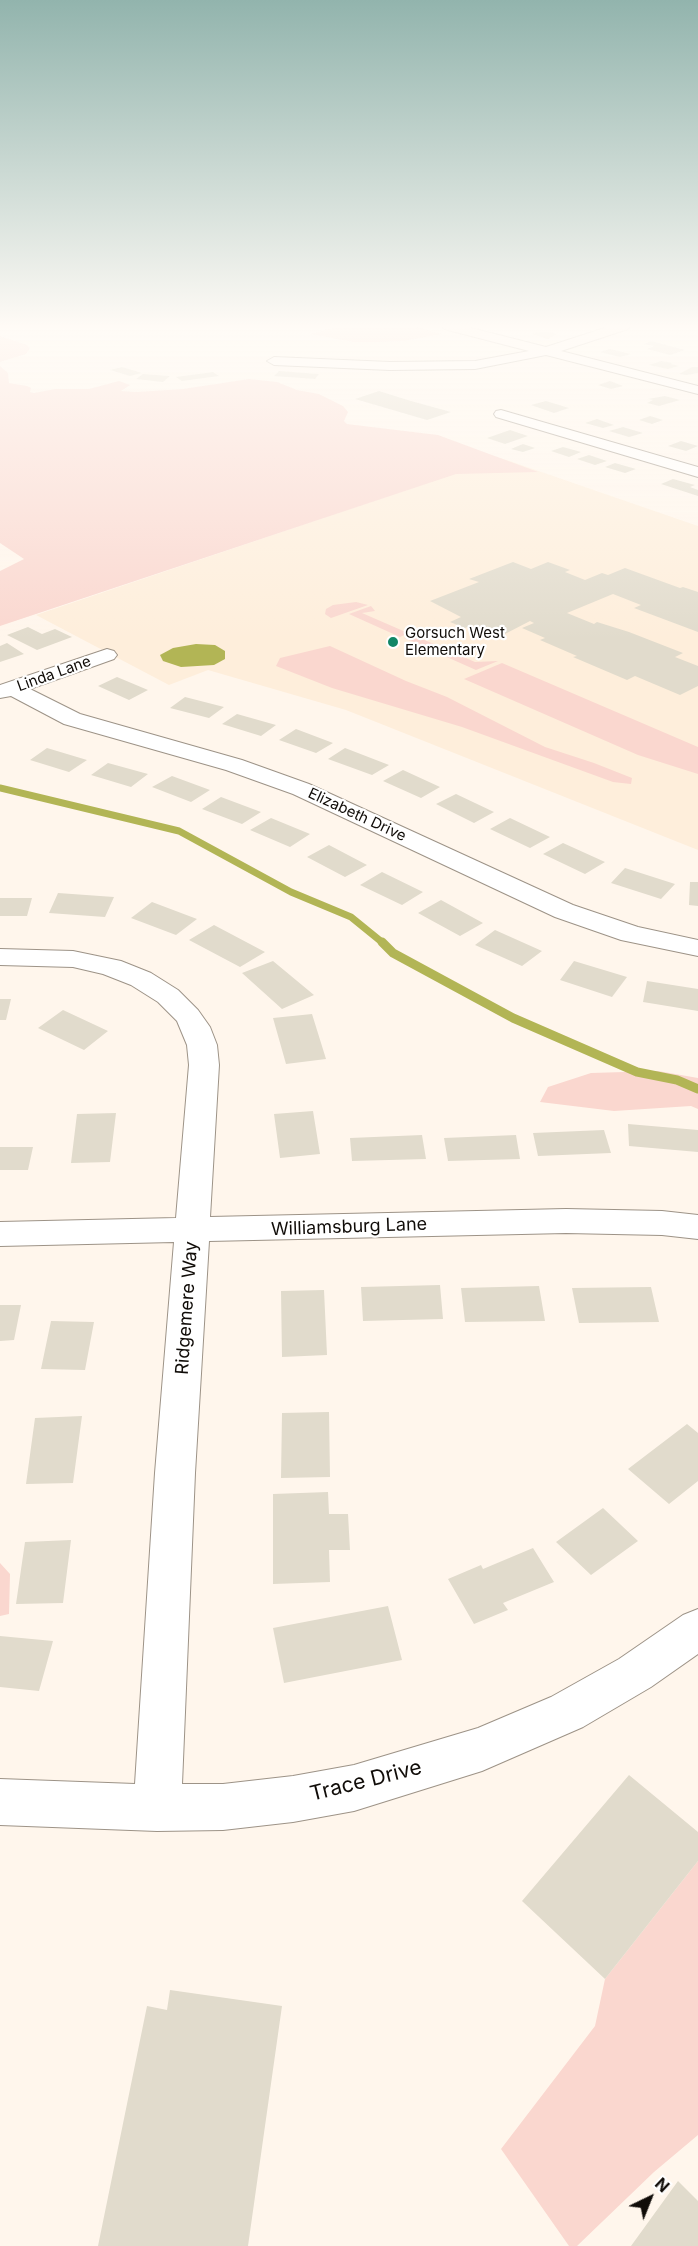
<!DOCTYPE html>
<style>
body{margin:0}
#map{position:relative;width:698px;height:2246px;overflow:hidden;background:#fff6ec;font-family:Inter,sans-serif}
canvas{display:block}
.north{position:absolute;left:620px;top:2168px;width:60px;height:60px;-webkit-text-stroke:4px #fff;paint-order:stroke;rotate:43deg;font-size:16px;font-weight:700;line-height:24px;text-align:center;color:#100c08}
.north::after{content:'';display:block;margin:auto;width:21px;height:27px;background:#100c08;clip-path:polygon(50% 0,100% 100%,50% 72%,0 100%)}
</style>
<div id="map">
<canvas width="698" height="2246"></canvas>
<div class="north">N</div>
</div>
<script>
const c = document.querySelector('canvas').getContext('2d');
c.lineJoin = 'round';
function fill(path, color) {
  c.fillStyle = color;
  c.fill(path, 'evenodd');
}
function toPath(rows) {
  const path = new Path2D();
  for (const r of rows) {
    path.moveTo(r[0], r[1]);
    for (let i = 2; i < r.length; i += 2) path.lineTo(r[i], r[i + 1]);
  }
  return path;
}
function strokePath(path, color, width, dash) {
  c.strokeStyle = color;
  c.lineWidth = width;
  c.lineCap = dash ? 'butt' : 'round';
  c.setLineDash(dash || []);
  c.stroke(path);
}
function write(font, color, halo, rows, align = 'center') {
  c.font = font + ' Inter,sans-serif';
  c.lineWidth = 4.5;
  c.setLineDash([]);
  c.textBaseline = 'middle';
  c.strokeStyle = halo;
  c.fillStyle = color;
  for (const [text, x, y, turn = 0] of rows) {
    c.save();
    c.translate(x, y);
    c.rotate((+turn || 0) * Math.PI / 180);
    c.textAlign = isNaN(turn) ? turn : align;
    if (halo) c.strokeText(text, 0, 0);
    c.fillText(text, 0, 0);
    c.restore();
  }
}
const built = toPath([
 [501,458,698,526,698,850,346,710,208,670,169,685,36,615]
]);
const green = toPath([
 [340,326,412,326,442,334,403,341,379,342,353,342,311,334],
 [0,336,27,345,30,348,26,354,0,362],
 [0,366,8,373,9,383,27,386,31,388,30,392,34,393,55,389,89,389,119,381,130,385,121,391,136,392,183,389,249,379,277,382,297,390,319,394,343,406,348,412,344,421,347,424,438,435,538,472,456,474,0,626,0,571,24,559,0,543],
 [356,602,368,605,331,618,325,614,326,609,333,605],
 [371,606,375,611,362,613,408,633,400,637,349,614],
 [413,635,475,662,498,661,476,670,404,638],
 [330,646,406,681,447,697,545,747,594,763,632,778,631,784,613,782,462,727,332,688,276,666,280,658],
 [502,663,698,747,698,774,638,755,464,679],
 [658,1071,698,1078,698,1109,691,1106,614,1111,540,1102,548,1087,591,1073],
 [0,1563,10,1574,9,1614,0,1616],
 [698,1861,698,2135,654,2172,577,2246,569,2246,501,2149,595,2026,605,1979]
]);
const water = toPath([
 [196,644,215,645,225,651,225,659,214,665,181,667,163,661,160,655,173,648]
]);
const streamFar1 = toPath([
 [0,788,179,831,291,892,351,917,383,943]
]);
const stream = toPath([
 [382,942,393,953,513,1018,637,1072,677,1080,698,1089]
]);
const building = toPath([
 [539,332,549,332,557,334,548,339,531,334],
 [651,341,685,350,670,355,647,349,654,346,644,344],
 [610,349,631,354,620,357,600,352],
 [661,361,673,363,671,364,679,366,668,369,649,365],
 [122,367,142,373,130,376,110,370],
 [692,367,698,367,698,373,687,375,679,374],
 [279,371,319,374,315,379,274,376],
 [213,372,219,376,182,381,176,377],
 [143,374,170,376,163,382,136,379],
 [610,381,623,386,611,389,598,385],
 [379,391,411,401,451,412,427,420,355,399],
 [665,396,680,400,659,406,647,403,653,400,648,399],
 [546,401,569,408,554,413,531,405],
 [650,416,663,420,652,424,639,420],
 [597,419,614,425,603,428,585,423],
 [623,427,643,433,629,437,609,431],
 [510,430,528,436,505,444,487,438],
 [681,441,698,446,686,451,668,446],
 [523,444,535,448,523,452,511,449],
 [563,447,581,452,569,457,551,451],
 [589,455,607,461,595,465,577,459],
 [615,463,636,469,625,473,605,467],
 [673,479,695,485,690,487,698,490,698,496,661,484],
 [513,562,531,569,548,562,570,570,565,572,585,580,602,573,608,575,625,568,680,588,683,587,698,592,698,632,634,608,641,605,613,594,567,613,594,624,597,622,629,632,683,653,675,657,698,666,698,686,680,695,635,676,627,680,573,657,577,656,540,640,545,638,522,628,534,623,530,621,503,635,472,625,465,628,450,622,461,617,430,601,479,582,469,579],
 [28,627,42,634,55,629,72,637,37,650,7,635],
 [7,643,24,654,0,662,0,646],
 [117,677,148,690,129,700,98,686],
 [185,697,224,707,209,718,170,708],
 [237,714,276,725,261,736,222,724],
 [296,729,333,743,316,753,279,740],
 [47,748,87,760,69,772,30,760],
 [345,748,389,765,372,775,328,759],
 [108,763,148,774,131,787,91,775],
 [403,770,440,787,421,798,383,781],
 [172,776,210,790,191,802,152,787],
 [456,794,494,812,474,823,436,804],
 [221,797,261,812,242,824,202,809],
 [271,818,310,834,290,847,250,830],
 [510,818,550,837,530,848,490,829],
 [563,843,605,862,585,874,543,854],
 [329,845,367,865,345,877,307,857],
 [625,868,675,884,661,899,611,883],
 [382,872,423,892,402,905,360,885],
 [690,882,698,882,698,906,689,905],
 [58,893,114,897,105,917,49,913],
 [0,898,32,898,27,916,0,916],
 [441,900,483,923,460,936,418,913],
 [152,902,197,919,176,935,131,918],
 [214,925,265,952,240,967,189,940],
 [495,930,542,951,522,966,475,945],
 [273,961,314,995,282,1009,242,973],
 [574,961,627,977,612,997,560,980],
 [647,981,698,989,698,1011,643,1002],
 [0,999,11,999,6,1020,0,1020],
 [63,1010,108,1031,84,1050,38,1028],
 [312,1014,326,1059,286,1064,273,1018],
 [313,1111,320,1154,280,1158,274,1114],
 [116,1113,110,1162,71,1163,77,1114],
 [628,1124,698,1130,698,1152,629,1146],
 [604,1130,611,1153,538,1156,533,1133],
 [422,1135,426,1159,352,1161,350,1138],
 [516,1135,520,1159,448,1161,444,1138],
 [0,1147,33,1147,28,1170,0,1170],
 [440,1285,443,1319,363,1321,361,1287],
 [539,1286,545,1321,465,1322,461,1288],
 [651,1287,659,1322,579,1323,572,1288],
 [324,1290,327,1355,282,1357,281,1291],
 [0,1305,21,1305,14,1340,0,1341],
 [51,1321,94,1322,85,1370,41,1369],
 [329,1412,330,1477,281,1478,282,1413],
 [82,1416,73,1483,26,1484,35,1418],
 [687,1424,698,1433,698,1481,669,1504,628,1469],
 [328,1492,329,1514,348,1514,350,1550,329,1550,330,1582,273,1584,273,1494],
 [603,1508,638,1541,591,1575,556,1542],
 [71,1540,63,1603,16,1604,25,1542],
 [533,1548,554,1582,503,1603,508,1610,474,1624,448,1579,481,1565,483,1569],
 [388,1606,402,1660,284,1683,273,1628],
 [0,1636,53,1641,39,1691,0,1687],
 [629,1775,698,1832,698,1861,605,1979,522,1901],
 [170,1990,282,2006,248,2246,98,2246,147,2006,167,2010],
 [678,2181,698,2201,698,2246,631,2246]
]);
const minor = toPath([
 [443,326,463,326,546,347,611,326,629,326,628,329,561,351,698,386,698,394,546,355,475,369,390,370,274,365,267,361,274,357,390,362,475,361,529,351,444,329,443,326],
 [501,410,698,467,698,477,496,417,494,414,496,411,501,410],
 [107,649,114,651,117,655,114,659,30,689,80,714,242,760,309,784,573,905,638,927,698,940,698,956,621,940,555,917,293,794,226,770,64,724,11,696,0,698,0,685,107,649],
 [0,949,73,951,121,961,151,973,178,990,198,1010,210,1027,217,1045,219,1065,210,1217,566,1209,662,1211,698,1215,698,1239,662,1235,566,1233,209,1241,195,1473,182,1784,223,1784,293,1776,354,1765,478,1728,551,1697,619,1659,683,1615,698,1609,698,1654,651,1687,583,1727,482,1771,354,1811,293,1822,223,1830,157,1831,0,1825,0,1779,135,1784,155,1473,174,1242,0,1246,0,1222,176,1218,189,1065,187,1045,177,1021,158,1002,131,985,103,974,73,967,0,965,0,949]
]);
const markers = [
 [393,642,6,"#118666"]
];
const farPoinames = [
 ["Gorsuch West",405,633],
 ["Elementary",405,650]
];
const farStreetnames = [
 ["Linda Lane",54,674,-20],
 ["Elizabeth Drive",357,815,25]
];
const streetNames = [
 ["Williamsburg Lane",349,1227,-2],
 ["Ridgemere Way",187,1308,-86]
];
const nearStreetnames = [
 ["Trace Drive",366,1781,-14]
];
fill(built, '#feeedb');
fill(green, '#fad7cf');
fill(water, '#b2b555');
strokePath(streamFar1, '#b2b555', 7);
strokePath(stream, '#b2b555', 9);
fill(building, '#e1dbcc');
strokePath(minor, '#9d9387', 2);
fill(minor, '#fff');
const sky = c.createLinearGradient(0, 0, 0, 640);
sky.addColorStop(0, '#92b4ad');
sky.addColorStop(0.51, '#fffbf6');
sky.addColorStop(1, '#fffbf600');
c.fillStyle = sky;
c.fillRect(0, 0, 698, 640);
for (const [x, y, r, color] of markers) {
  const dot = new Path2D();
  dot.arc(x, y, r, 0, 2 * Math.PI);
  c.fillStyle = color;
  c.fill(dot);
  strokePath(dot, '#fff', 2);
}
write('15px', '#100c08', '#fff', farPoinames, 'left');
write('15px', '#100c08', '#fff', farStreetnames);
write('18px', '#100c08', '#fff', streetNames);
write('21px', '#100c08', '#fff', nearStreetnames);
</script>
